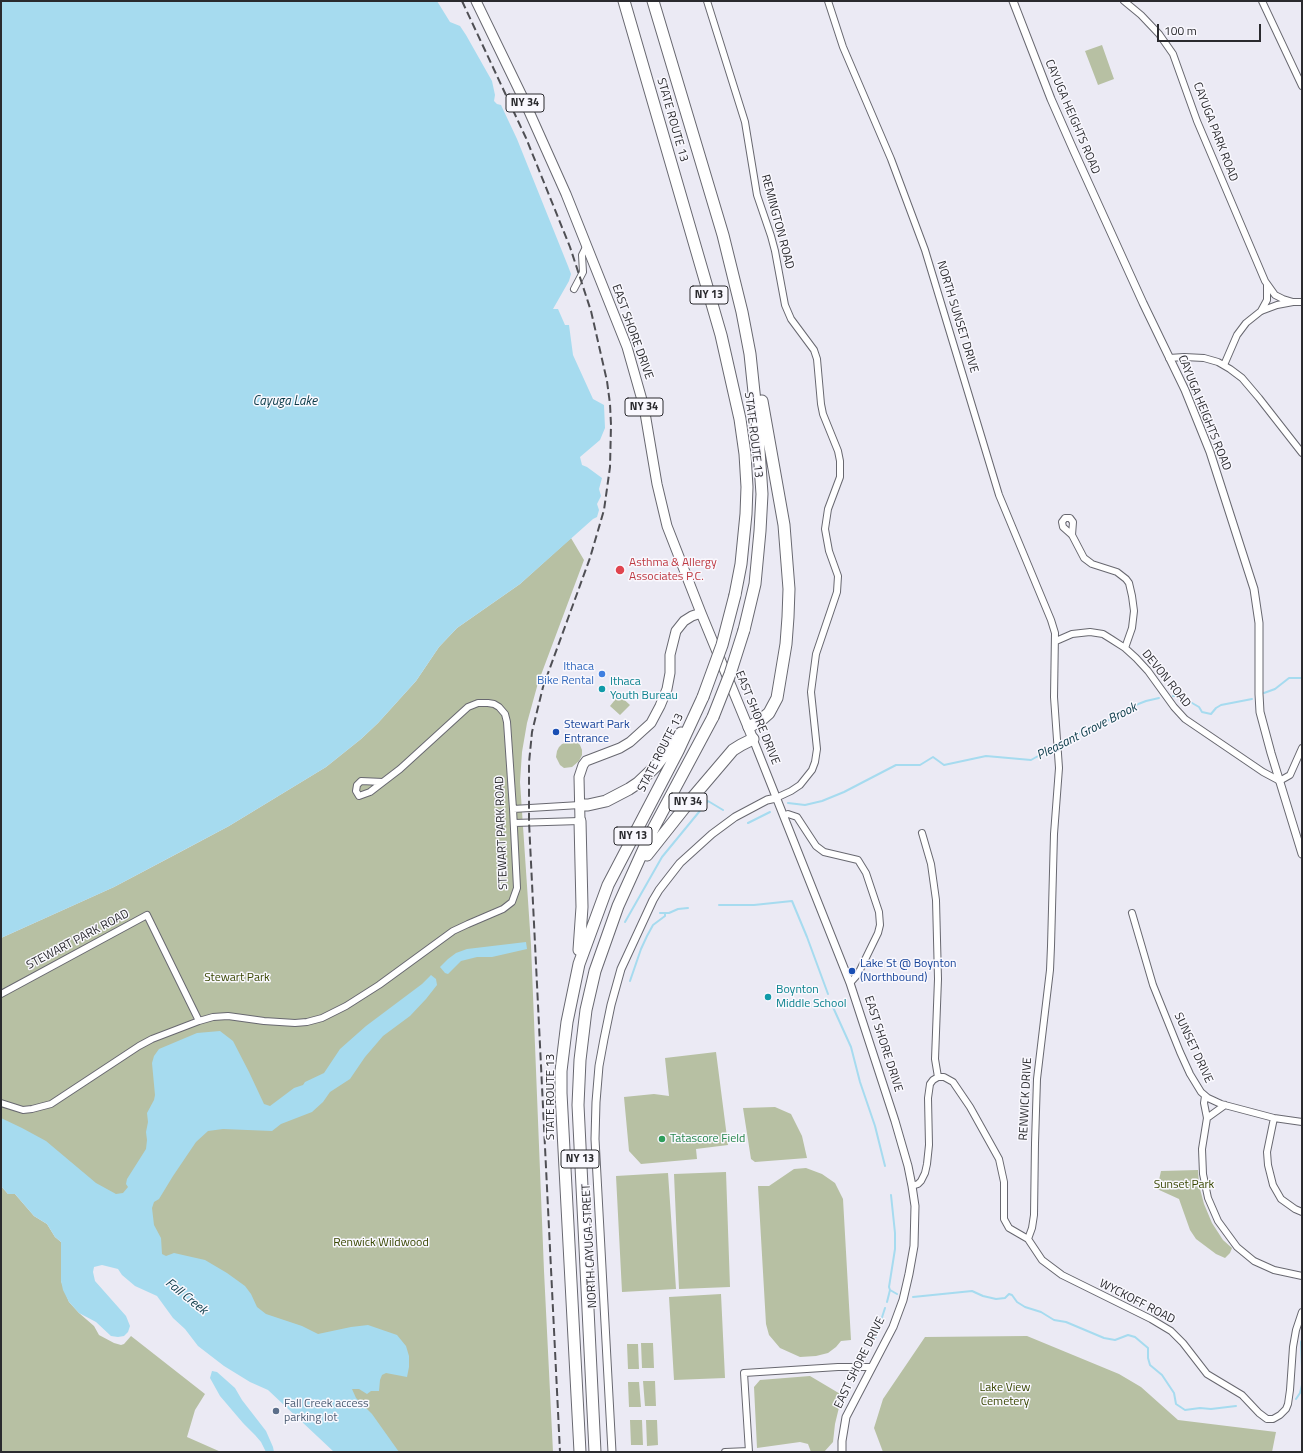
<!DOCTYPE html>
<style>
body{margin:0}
#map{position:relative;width:1303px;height:1453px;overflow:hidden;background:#ebeaf4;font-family:"Titillium Web",sans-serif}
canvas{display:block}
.frame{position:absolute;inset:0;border:2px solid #2a2a2e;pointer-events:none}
.scale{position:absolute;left:1157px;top:24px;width:104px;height:18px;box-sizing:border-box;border:2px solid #2a2a2e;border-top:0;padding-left:5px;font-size:12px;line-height:14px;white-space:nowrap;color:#2a2a2e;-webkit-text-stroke:3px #f9f8fe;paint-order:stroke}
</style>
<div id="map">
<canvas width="1303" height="1453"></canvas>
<div class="frame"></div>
<div class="scale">100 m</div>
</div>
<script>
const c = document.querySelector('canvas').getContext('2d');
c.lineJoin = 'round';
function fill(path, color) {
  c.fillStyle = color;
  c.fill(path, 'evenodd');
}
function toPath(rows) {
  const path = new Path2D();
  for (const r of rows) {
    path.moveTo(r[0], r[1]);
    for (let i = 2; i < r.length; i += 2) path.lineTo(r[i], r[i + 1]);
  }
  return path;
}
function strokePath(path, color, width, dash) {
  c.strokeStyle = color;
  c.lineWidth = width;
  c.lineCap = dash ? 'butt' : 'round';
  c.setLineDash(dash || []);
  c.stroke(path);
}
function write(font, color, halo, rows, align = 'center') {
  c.font = font + ' "Titillium Web",sans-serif';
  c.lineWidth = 3;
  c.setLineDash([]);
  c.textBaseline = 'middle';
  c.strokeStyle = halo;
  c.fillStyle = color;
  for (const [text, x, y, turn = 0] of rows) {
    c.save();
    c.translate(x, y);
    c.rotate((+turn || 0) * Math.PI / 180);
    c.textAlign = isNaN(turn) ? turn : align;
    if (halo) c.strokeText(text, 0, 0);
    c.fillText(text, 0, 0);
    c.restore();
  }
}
const green = toPath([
 [1102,45,1114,79,1098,85,1085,51],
 [571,538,584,560,538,683,527,723,522,752,520,782,531,945,544,1271,553,1452,364,1452,1,1151,1,938,114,887,184,850,229,826,326,767,361,739,378,723,416,681,439,647,457,628,520,584],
 [619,695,630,705,620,715,610,706],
 [571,741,577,742,580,745,582,750,582,755,579,761,572,767,564,768,560,765,556,757,557,751,559,747,562,744],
 [716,1052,728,1145,696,1149,697,1159,641,1164,629,1151,624,1097,654,1094,669,1096,665,1058],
 [775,1107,791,1114,802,1136,807,1158,755,1162,751,1159,743,1108],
 [806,1168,822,1174,835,1183,843,1199,851,1340,841,1341,836,1347,828,1353,816,1356,800,1357,780,1348,769,1335,766,1324,758,1186,769,1186,794,1169],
 [1198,1170,1199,1185,1204,1204,1212,1223,1223,1240,1232,1248,1230,1253,1225,1258,1216,1254,1196,1239,1190,1230,1179,1199,1157,1189,1161,1171],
 [726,1172,730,1287,679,1289,674,1174],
 [668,1173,676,1289,622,1292,616,1176],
 [1,1186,8,1194,15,1194,34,1216,47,1224,55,1237,61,1242,61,1281,69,1302,79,1313,94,1326,99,1335,114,1343,121,1345,124,1344,131,1336,205,1394,195,1410,187,1437,221,1452,1,1452],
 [721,1294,725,1378,674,1380,669,1297],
 [1027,1336,1119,1374,1141,1387,1178,1420,1276,1432,1272,1452,883,1452,874,1428,883,1399,925,1337],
 [641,1343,653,1343,654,1368,642,1368],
 [627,1344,638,1344,639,1369,628,1369],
 [810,1376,842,1395,835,1424,833,1442,824,1452,811,1452,808,1444,800,1442,757,1448,754,1387,760,1380],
 [643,1381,655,1381,656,1406,645,1406],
 [628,1382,639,1382,641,1407,629,1407],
 [630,1420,642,1420,643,1445,631,1445],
 [646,1420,657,1420,658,1445,647,1446]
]);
const water = toPath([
 [1,1,437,1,450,22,460,26,466,35,492,81,495,95,494,101,497,104,501,105,517,139,568,266,571,274,569,281,553,309,558,309,565,325,569,325,573,355,593,399,604,405,605,428,600,440,580,457,582,465,587,467,602,478,599,489,601,496,597,504,599,510,597,517,593,519,520,584,457,628,439,647,416,681,378,723,361,739,326,767,229,826,114,887,1,938],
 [526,942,527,949,492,957,477,957,461,961,448,974,445,973,440,967,448,959,456,953,467,949],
 [431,975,436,979,437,985,426,999,410,1016,383,1036,365,1057,350,1079,330,1092,323,1102,312,1112,281,1124,272,1131,223,1129,208,1131,196,1142,173,1176,159,1199,154,1202,152,1208,154,1225,161,1238,162,1254,166,1256,174,1253,205,1260,227,1273,245,1286,251,1294,257,1307,266,1314,302,1326,318,1334,351,1327,368,1325,397,1335,406,1346,409,1356,409,1367,407,1377,386,1373,382,1375,380,1380,379,1391,371,1391,367,1394,359,1389,352,1389,356,1398,372,1414,399,1452,334,1452,268,1390,250,1382,224,1366,198,1346,185,1329,173,1318,157,1296,135,1286,122,1275,118,1269,102,1265,94,1267,93,1272,95,1281,126,1316,130,1326,128,1332,124,1336,118,1337,111,1336,96,1322,79,1313,69,1302,63,1290,61,1281,61,1242,55,1237,47,1224,34,1216,15,1194,8,1194,1,1186,1,1118,22,1128,46,1141,96,1183,116,1194,123,1193,128,1187,126,1184,127,1179,146,1149,147,1140,146,1132,148,1122,147,1113,154,1100,155,1095,152,1063,154,1056,159,1049,197,1033,220,1031,233,1041,249,1072,264,1104,270,1106,294,1088,303,1085,305,1082,324,1073,340,1049,366,1026,422,984],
 [212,1371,217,1372,235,1388,242,1400,266,1431,273,1447,274,1452,266,1452,261,1442,255,1435,243,1423,220,1396,210,1378]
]);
const stream = toPath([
 [1264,693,1275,689,1289,678,1302,678],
 [1173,696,1180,696,1199,707,1202,712,1211,714,1216,708,1221,705,1252,699],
 [1059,744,1072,736,1094,729,1103,721,1118,719,1120,713,1128,708,1146,701,1159,698],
 [788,803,805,805,822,801,844,792,896,765,920,765,933,757,944,765,986,756,1031,760,1056,746],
 [748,823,770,812],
 [719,905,754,905,792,901,807,937,828,994],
 [660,913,669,913,678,909,688,908],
 [625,922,662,857,708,801,723,810],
 [630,981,641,949,647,936,653,925,665,916,665,913],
 [832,1005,851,1047,860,1082,875,1126,885,1166],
 [891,1195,895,1233,895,1249,889,1287,890,1290,897,1294],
 [913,1297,972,1291,983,1296,996,1299,1005,1298,1009,1294,1012,1295,1017,1302,1025,1307,1041,1312,1054,1320,1066,1322,1104,1338,1115,1340,1128,1335,1135,1337,1148,1348,1148,1358,1150,1365,1162,1375,1174,1393,1176,1404,1185,1410,1200,1408,1211,1409,1236,1406],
 [887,1302,890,1290],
 [875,1339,885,1308],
 [1302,1340,1301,1342,1302,1367],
 [1296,1399,1300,1393,1302,1385]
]);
const minor = toPath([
 [707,1,745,122,757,195,771,236,775,251,785,305,791,319,814,350,817,359,821,404,823,414,838,451,840,461,840,477,828,509,825,529,829,551,838,576,837,592,816,654,811,692,817,749,815,762,812,770,800,785,791,791,776,798],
 [828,1,843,47,891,159,925,250,999,495,1051,620,1055,633,1054,697,1059,768,1054,834,1051,946,1050,970,1037,1079,1035,1143,1034,1215,1032,1228,1028,1239],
 [1124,1,1141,15,1159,34,1173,54,1197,121,1265,281,1275,295,1283,299,1293,302],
 [1262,1,1302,86],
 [574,289,583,272,582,255,587,245],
 [1261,311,1267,300,1267,285],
 [1169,358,1184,357,1204,358,1218,362,1230,369,1242,378,1259,398,1302,453],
 [1224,365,1237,335,1246,323,1261,311,1277,305,1293,302,1302,302],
 [1072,535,1073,522,1070,518,1065,518,1062,522,1063,527,1072,535,1084,558,1092,564,1117,572,1126,579,1129,583,1132,596,1134,611,1132,628,1125,648],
 [1056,641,1072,634,1090,632,1103,634,1111,639,1125,648,1136,658,1148,671,1174,707,1185,719,1263,772,1278,780,1283,779,1290,775,1302,748],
 [513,809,580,805],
 [784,816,788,814,797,817,816,846,824,852,858,860,866,873,879,912,880,925,878,933,858,974,850,983],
 [514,823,580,821],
 [922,833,931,864,936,900,938,979,935,1059,938,1077],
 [1132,913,1153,985,1180,1052,1190,1074,1201,1092,1208,1098,1221,1104,1274,1118,1302,1122],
 [1,994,147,915,199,1021,152,1039,139,1046,51,1104,32,1109,23,1110,1,1103],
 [199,1021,213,1017,228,1016,264,1021,295,1023,307,1022,322,1018,346,1006,379,985,453,931,468,924,503,909,512,902,517,888,513,809,507,722,505,714,499,707,494,704,488,703,478,703,468,707,400,769,383,782,361,781,357,785,356,791,359,796,370,792,383,782],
 [1205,1096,1204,1103,1207,1118,1202,1149,1203,1174,1208,1198,1218,1221,1237,1247,1254,1261,1274,1270,1302,1276],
 [1207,1118,1225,1105],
 [1274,1118,1267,1152,1268,1165,1273,1185,1281,1199,1295,1209,1302,1212],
 [912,1186,918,1184,921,1181,925,1173,927,1164,929,1145,928,1098,930,1084,933,1080,938,1077,944,1077,953,1082,970,1107,999,1159,1004,1182,1004,1219,1009,1228,1028,1239,1042,1260,1062,1275,1151,1319,1171,1331,1183,1343,1207,1374,1242,1395,1259,1413,1267,1419,1273,1419,1280,1415,1286,1409,1288,1404,1290,1390,1293,1347,1296,1330,1302,1312],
 [725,1452,749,1451],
 [749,1452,744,1373,838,1367,872,1367]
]);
const tertiary = toPath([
 [1013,1,1051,99,1073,149,1143,303,1185,390,1210,452,1254,589,1259,623,1259,694,1260,712,1271,753,1302,854],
 [753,739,850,983,895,1121,908,1166,912,1186,915,1206,914,1246,909,1274,903,1300,893,1327,846,1417,842,1441,842,1452],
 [612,1452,595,1139,596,1102,599,1066,604,1039,611,1005,621,969,653,900,659,890,680,863,712,834,735,817,767,800,776,798]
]);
const primary = toPath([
 [476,1,523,98,566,194,627,347,644,407,657,484,667,526,701,613,753,739],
 [580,821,579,777,583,765,586,761,620,748,630,742,651,723,660,706,667,689,670,673,670,655,676,631,684,621,692,616,701,613]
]);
const motorway = toPath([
 [624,1,721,335,740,419,745,454,747,487,746,514,741,564,735,595],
 [653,1,723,235,742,312,750,354,757,421,762,494,760,531,755,584,744,630],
 [749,727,761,720,769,713,777,698,786,644,788,617,789,589,784,525,762,401],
 [580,805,588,805,606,801,629,789,638,783,656,766,681,733],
 [647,855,693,797,733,750,741,745,753,739],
 [579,950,582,907,580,821],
 [580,1452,561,1093,561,1071,567,1022,579,964,608,885,678,751,703,697],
 [595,1452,578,1105,580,1060,586,1010,595,971,618,906,651,833,713,717]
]);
const rail = toPath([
 [462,1,526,138,570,247,591,311,607,381,610,404,611,425,610,467,604,510,590,558,543,687,532,732,529,763,529,822,560,1452]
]);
const motorwayBridge = toPath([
 [703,697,722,645,735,595],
 [713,717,730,674,744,630]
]);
const markers = [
 [620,570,5,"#e0444e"],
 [602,674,4,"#3f7fe0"],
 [602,689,4,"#0f9aa8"],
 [556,732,4,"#1a4fb4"],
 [852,971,4,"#1a4fb4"],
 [768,997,4,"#0f9aa8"],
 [662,1139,4,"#2e9e5b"],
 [276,1411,4,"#5c6f8a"]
];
const shields = [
 [525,103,38],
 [709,295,38],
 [644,407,38],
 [688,802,38],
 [633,836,38],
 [580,1159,38]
];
const shieldNames = [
 ["NY 34",525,103],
 ["NY 13",709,295],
 ["NY 34",644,407],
 ["NY 34",688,802],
 ["NY 13",633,836],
 ["NY 13",580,1159]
];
const streetNames = [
 ["CAYUGA HEIGHTS ROAD",1072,117,67],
 ["STATE ROUTE 13",672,120,74],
 ["CAYUGA PARK ROAD",1215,132,69],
 ["REMINGTON ROAD",777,222,75],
 ["NORTH SUNSET DRIVE",957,317,73],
 ["EAST SHORE DRIVE",632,332,70],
 ["CAYUGA HEIGHTS ROAD",1204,413,68],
 ["STATE ROUTE 13",753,435,83],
 ["DEVON ROAD",1166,679,51],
 ["EAST SHORE DRIVE",757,718,68],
 ["STATE ROUTE 13",661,753,-63],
 ["STEWART PARK ROAD",502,833,-92],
 ["STEWART PARK ROAD",78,940,-28],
 ["EAST SHORE DRIVE",883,1044,72],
 ["SUNSET DRIVE",1193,1048,65],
 ["STATE ROUTE 13",551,1097,-90],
 ["RENWICK DRIVE",1026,1099,-87],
 ["NORTH CAYUGA STREET",590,1246,-93],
 ["WYCKOFF ROAD",1137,1302,27],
 ["EAST SHORE DRIVE",860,1363,-64]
];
const healthNames = [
 ["Asthma & Allergy",629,563],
 ["Associates P.C.",629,577]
];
const shopNames = [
 ["Ithaca",594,667],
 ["Bike Rental",594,681]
];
const cultureNames = [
 ["Ithaca",610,682],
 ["Youth Bureau",610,696],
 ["Boynton",776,990],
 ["Middle School",776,1004]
];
const transitNames = [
 ["Stewart Park",564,725],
 ["Entrance",564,739],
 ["Lake St @ Boynton",860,964],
 ["(Northbound)",860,978]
];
const parkNames = [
 ["Stewart Park",237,978],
 ["Sunset Park",1184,1185],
 ["Renwick Wildwood",381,1243],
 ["Lake View",1005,1388],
 ["Cemetery",1005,1402]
];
const leisureNames = [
 ["Tatascore Field",670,1139]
];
const serviceNames = [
 ["Fall Creek access",284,1404],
 ["parking lot",284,1418]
];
const waterNames = [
 ["Cayuga Lake",285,402],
 ["Pleasant Grove Brook",1087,732,-27],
 ["Fall Creek",186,1297,39]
];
fill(green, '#b7c0a3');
fill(water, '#a6dbef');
strokePath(stream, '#a6dbef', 2);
strokePath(minor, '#686870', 8);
strokePath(tertiary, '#686870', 9);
strokePath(primary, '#686870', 11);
strokePath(motorway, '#686870', 13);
strokePath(minor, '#fff', 6);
strokePath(tertiary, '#fff', 7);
strokePath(primary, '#fff', 9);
strokePath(motorway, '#fff', 11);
strokePath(rail, '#4f4f54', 2, [8, 4]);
strokePath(motorwayBridge, '#686870', 13, []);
strokePath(motorwayBridge, '#fff', 11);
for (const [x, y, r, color] of markers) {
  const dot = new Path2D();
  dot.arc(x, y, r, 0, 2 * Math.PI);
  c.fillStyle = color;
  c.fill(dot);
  strokePath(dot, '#f9f8fe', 1.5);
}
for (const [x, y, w] of shields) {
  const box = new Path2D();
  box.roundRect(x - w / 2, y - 9, w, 18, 3);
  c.fillStyle = '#f9f8fe';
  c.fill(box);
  strokePath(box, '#2a2a2e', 1);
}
write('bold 11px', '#2a2a2e', null, shieldNames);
write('12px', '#2a2a2e', '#f9f8fe', streetNames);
write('12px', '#be3a42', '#f9f8fe', healthNames, 'left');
write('12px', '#366cbe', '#f9f8fe', shopNames, 'right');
write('12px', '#0d838f', '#f9f8fe', cultureNames, 'left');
write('12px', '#164399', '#f9f8fe', transitNames, 'left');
write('12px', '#384600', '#f9f8fe', parkNames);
write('12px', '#27864d', '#f9f8fe', leisureNames, 'left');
write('12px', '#4e5e75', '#f9f8fe', serviceNames, 'left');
write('italic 13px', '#0b3b49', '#f9f8fe', waterNames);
</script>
